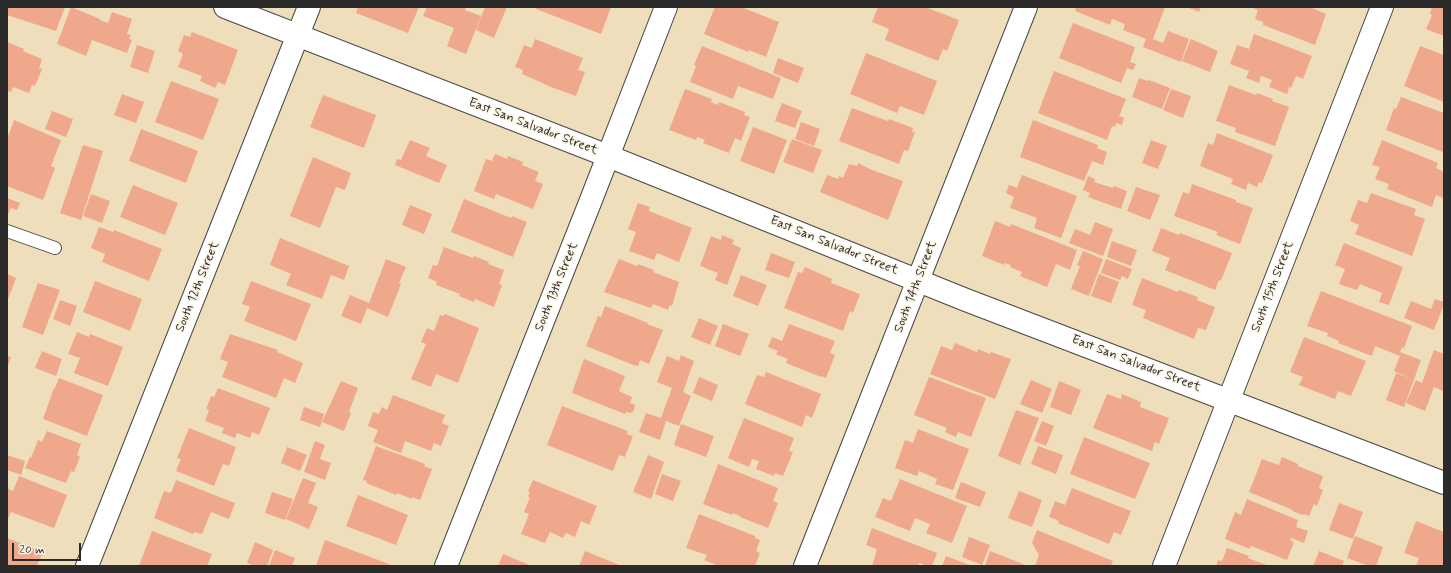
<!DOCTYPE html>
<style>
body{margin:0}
#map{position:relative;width:1451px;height:573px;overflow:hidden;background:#eedebc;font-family:Mynerve,sans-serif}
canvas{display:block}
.frame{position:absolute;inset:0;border:8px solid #2b2b2b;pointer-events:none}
.scale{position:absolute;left:12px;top:543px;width:69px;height:18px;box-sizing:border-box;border:2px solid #2b2b2b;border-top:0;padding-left:5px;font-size:12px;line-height:14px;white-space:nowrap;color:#2b2b2b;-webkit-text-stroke:3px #fcf5e5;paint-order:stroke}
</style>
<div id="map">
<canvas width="1451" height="573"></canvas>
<div class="frame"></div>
<div class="scale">20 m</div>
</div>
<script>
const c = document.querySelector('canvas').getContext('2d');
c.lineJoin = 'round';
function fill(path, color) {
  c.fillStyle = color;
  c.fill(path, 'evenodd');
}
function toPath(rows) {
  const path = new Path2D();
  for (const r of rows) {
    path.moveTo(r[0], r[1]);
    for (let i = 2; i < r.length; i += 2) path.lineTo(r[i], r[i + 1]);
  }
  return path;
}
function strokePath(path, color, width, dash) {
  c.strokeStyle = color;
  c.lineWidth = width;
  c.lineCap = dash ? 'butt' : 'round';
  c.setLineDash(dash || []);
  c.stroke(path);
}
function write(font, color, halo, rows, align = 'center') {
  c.font = font + ' Mynerve,sans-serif';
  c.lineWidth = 3;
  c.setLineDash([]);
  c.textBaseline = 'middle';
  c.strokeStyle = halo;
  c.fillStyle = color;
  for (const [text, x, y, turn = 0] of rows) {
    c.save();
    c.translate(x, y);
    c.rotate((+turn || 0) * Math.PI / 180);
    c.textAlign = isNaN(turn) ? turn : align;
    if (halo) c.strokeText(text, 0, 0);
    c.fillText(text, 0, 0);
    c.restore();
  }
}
const building = toPath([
 [7,7,65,7,56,31,7,15],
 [71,7,100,19,100,20,108,23,112,12,132,19,127,34,131,35,129,39,132,40,127,53,92,40,86,56,57,44],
 [358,7,419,7,408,33,356,13],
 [427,7,466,7,465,10,481,16,466,54,447,46,454,28,423,16],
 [485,7,507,7,494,38,476,30],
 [537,7,611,7,601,34,536,9],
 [715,7,741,7,779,22,766,57,749,50,748,52,704,34],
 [878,7,925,7,959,20,947,51,943,49,938,61,885,40,889,29,872,22],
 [1076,7,1165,7,1153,39,1163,43,1168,31,1189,39,1181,62,1143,47,1146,39,1123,30,1125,24,1112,19,1110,25,1075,11],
 [1187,7,1201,7,1199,12],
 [1250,7,1310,7,1326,14,1315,45,1263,25,1263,22,1255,19,1258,10],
 [1432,7,1444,7,1444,36,1426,29,1432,15,1430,14],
 [1073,23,1135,47,1130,62,1136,64,1133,70,1127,68,1121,83,1059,58],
 [192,32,238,50,225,85,218,82,215,88,200,81,202,76,178,67,183,54,178,51,184,35,190,37],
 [1254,34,1312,56,1303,79,1296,76,1291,88,1289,87,1287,94,1269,87,1272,80,1261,76,1259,83,1246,78,1249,71,1230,64,1237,45,1249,49],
 [535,39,583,58,578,70,585,72,576,96,551,87,522,74,523,70,515,67,524,45,532,48],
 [1191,39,1218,51,1210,72,1182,61],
 [7,42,24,49,23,51,42,59,39,68,42,69,35,86,32,85,29,93,13,87,11,92,7,91],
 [137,45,155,51,148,73,130,67],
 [702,46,781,78,773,99,738,86,733,99,690,82,696,66,694,65],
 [1420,46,1444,55,1444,102,1404,86],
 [866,53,937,81,924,115,900,106,897,113,850,94],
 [778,58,804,68,798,83,773,73],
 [1054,71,1126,99,1119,116,1124,118,1122,125,1116,123,1115,127,1112,126,1107,140,1038,113],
 [1139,78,1148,81,1149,80,1170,88,1162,109,1132,97],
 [171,81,219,99,203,140,155,122],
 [1229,85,1256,95,1257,93,1273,99,1272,101,1289,107,1275,146,1235,132,1236,128,1216,121],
 [685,89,712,99,711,102,718,105,719,102,745,112,744,115,750,117,741,141,735,138,729,153,703,143,705,140,697,137,696,140,669,130],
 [1171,89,1191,96,1183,118,1163,110],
 [122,94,144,102,136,123,114,115],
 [323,95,376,115,364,148,310,127],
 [1401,97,1444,113,1443,152,1386,130,1394,108,1396,109],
 [782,103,802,111,795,128,775,121],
 [852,108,888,121,889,119,913,128,912,132,915,132,908,151,904,150,899,164,839,141],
 [52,111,73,119,66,137,45,129],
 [14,120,61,140,51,166,55,168,43,200,7,186,7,139],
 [1033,120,1098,145,1097,148,1107,152,1103,165,1092,161,1084,181,1020,157],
 [801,122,820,129,814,146,795,139],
 [753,127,787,140,774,174,740,161],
 [141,129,198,151,186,183,129,161],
 [1217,133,1273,155,1262,183,1259,182,1257,187,1248,183,1246,190,1231,184,1233,179,1200,166,1208,143,1213,145],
 [792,139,822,150,813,173,783,162],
 [410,140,430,148,426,156,447,165,439,183,395,165,397,159,401,160],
 [1151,140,1167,146,1158,169,1142,163],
 [1382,140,1438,163,1436,168,1444,172,1443,198,1436,195,1432,207,1387,189,1389,184,1375,179,1380,167,1372,165],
 [83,145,103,151,81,220,60,213],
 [495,154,507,159,508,156,523,162,522,165,539,172,535,181,543,184,533,209,496,194,494,199,474,191,486,159,492,161],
 [313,157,351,173,345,190,336,187,320,228,290,216],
 [858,163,872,170,903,181,888,220,820,192,827,175,838,179,839,176,843,178,849,164,857,166],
 [1022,175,1077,196,1061,238,1034,228,1037,218,1010,208,1014,197,1006,193,1009,185,1017,188],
 [1088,176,1095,179,1094,182,1113,188,1114,186,1127,191,1121,209,1088,197,1090,193,1083,190],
 [1192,184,1236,200,1236,202,1253,208,1240,244,1216,235,1218,232,1174,216,1183,192,1189,194],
 [133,185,178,203,165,235,120,217],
 [1136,187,1160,195,1150,220,1127,211],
 [1371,193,1416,209,1414,215,1425,219,1412,256,1355,234,1359,225,1350,221,1358,200,1367,203],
 [91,194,110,201,102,223,83,216],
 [7,198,20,203,17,210,11,208,7,216],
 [464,199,511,218,512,216,527,222,513,257,451,232],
 [638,203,650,207,649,211,692,228,679,262,657,253,654,260,629,251,636,232,628,229],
 [410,205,432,214,424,234,402,225],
 [995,221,1010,227,1011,224,1077,250,1070,270,1056,264,1047,287,1020,276,1022,272,1010,267,1011,265,1004,263,1004,265,982,256],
 [1095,222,1113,229,1103,256,1069,243,1075,229,1090,235],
 [99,227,113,232,114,230,162,249,149,281,102,262,105,254,91,248],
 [1161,228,1179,235,1180,233,1232,253,1221,281,1219,280,1215,290,1165,270,1170,258,1152,251],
 [722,235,734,240,732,244,741,248,727,285,715,280,718,273,700,266,711,236,721,240],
 [280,238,349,266,344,280,331,275,322,299,286,285,291,274,270,265],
 [1112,241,1137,250,1131,266,1107,257],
 [1344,243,1403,267,1389,305,1379,302,1382,293,1360,284,1357,290,1339,284,1345,269,1335,265],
 [444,247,473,258,474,256,489,262,488,264,504,270,499,284,502,285,494,307,475,299,474,302,459,296,460,294,436,285,437,282,428,278,433,265,437,266],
 [1083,251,1103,259,1089,296,1071,289,1080,266,1077,265],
 [771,253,795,262,789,278,765,270],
 [386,259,406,267,399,283,401,284,388,317,367,308,361,324,341,316,350,295,369,303],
 [619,259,637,266,638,264,654,270,653,272,679,282,672,306,670,305,668,310,653,304,651,308,604,292],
 [1106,259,1132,269,1128,279,1122,276,1120,280,1101,273],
 [805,267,832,279,831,283,860,294,853,313,850,311,843,331,784,308,798,272,802,273],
 [7,274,16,278,7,302],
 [1099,274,1119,282,1111,303,1091,296],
 [741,275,767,285,758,306,733,296],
 [1142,278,1178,292,1179,290,1198,297,1197,300,1215,307,1206,330,1198,328,1194,339,1143,318,1146,310,1132,305],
 [95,281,142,299,130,331,83,312],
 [251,281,311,304,296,341,244,321,250,307,242,304],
 [38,283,60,290,43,335,22,327],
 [1321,291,1412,326,1404,348,1402,347,1400,352,1421,360,1404,407,1386,400,1396,373,1412,379,1394,371,1400,356,1375,346,1372,356,1338,343,1339,341,1327,336,1328,333,1307,326],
 [1435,299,1444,302,1444,304,1434,330,1404,318,1411,301,1431,309],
 [60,300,77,306,70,326,53,319],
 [605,306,648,323,647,324,663,330,649,364,640,360,638,366,633,365,586,346,598,316,601,317],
 [445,314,479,328,458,383,436,374,431,387,411,379,426,344,421,342,427,328,434,331,440,315,444,316],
 [699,318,718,326,710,345,691,337],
 [723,324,749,334,740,356,715,346],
 [789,324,835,341,830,353,835,355,826,378,821,376,821,377,786,363,788,359,776,354,778,351,768,347,772,337,782,341],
 [77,332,89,337,90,334,123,347,108,386,74,373,80,358,68,354],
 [230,334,278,350,277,352,303,363,295,383,284,378,276,398,222,377,228,362,220,359],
 [1304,337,1366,361,1351,396,1338,391,1335,399,1299,385,1303,377,1290,372],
 [955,343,977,352,978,349,990,354,991,352,1011,359,995,399,930,374,941,346,952,350],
 [1434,350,1444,354,1444,389,1443,391,1434,387,1425,411,1406,403,1416,380,1422,383],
 [42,351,62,359,56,376,35,368],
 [681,355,694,361,683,392,691,396,679,426,666,421,660,440,639,432,646,413,661,418,672,388,657,382,667,356,679,361],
 [7,356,11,357,7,368],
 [584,359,625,376,619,391,632,397,630,403,634,404,635,407,633,412,630,413,626,412,625,414,572,393],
 [766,372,821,394,812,418,806,415,802,427,745,404,757,375,764,377],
 [699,377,718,385,712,401,693,393],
 [929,377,986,398,971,437,958,432,956,437,945,432,947,428,914,415],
 [59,378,103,395,87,436,43,419,54,388,55,388],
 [1031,380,1052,389,1042,413,1020,404],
 [341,381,358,388,349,412,351,413,344,431,322,422],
 [1059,381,1081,390,1071,415,1050,407],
 [218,388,270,408,259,435,252,432,250,438,237,433,235,438,222,433,224,428,205,421,209,410,206,409,211,396,214,397],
 [1107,394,1121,399,1122,394,1141,402,1140,407,1169,418,1159,444,1155,442,1152,451,1093,428],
 [393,395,445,415,442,423,449,426,441,446,434,443,431,451,405,441,401,453,373,442,378,430,368,426,373,412,379,414,382,407,387,410],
 [562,406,628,431,627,434,633,436,625,457,619,455,613,471,547,445],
 [304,407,324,414,320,427,300,420],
 [1016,410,1039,418,1020,465,998,456],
 [744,418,794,438,789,451,793,452,783,476,775,473,774,476,756,469,759,461,752,459,749,467,728,458],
 [1042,421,1054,426,1046,446,1034,441],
 [681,424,714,436,706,457,674,445],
 [189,428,236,447,229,466,223,464,214,486,176,471,181,459,177,458],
 [918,429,969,449,953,490,935,484,937,479,919,471,917,476,895,468,905,440,913,443],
 [47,431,81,444,77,455,80,457,74,472,71,471,66,483,25,468,30,457,31,458,38,440,42,442],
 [1084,437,1150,463,1135,499,1070,474],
 [315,441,325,445,320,459,331,463,325,480,304,472],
 [376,446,425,464,424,466,432,469,420,500,412,497,412,499,397,493,396,495,366,483,367,481,363,480],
 [1038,446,1063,455,1056,474,1031,464],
 [287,447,307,455,300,471,281,463],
 [7,455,25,461,21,475,7,470],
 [648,455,664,462,651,499,633,492],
 [1282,457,1298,464,1298,466,1323,476,1319,488,1323,490,1317,506,1314,504,1309,516,1304,514,1303,515,1292,511,1293,510,1249,492,1262,459,1279,465],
 [718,464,778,488,773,501,778,503,768,528,740,517,740,516,733,513,732,515,703,504],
 [662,474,681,481,673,501,655,494],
 [19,476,67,495,54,528,11,512,7,521,7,488,13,491],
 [303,478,316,483,308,503,318,507,309,529,286,519],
 [900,479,967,506,952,543,926,533,930,524,915,518,910,531,875,517,883,498,891,501],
 [176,480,235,503,229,519,211,512,202,534,194,532,193,534,154,518,164,491,171,493],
 [533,480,597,506,589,525,581,521,575,537,566,533,563,538,550,532,545,543,521,534,529,514,524,512,530,497,528,497,530,492,528,491],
 [961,482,986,492,980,507,955,498],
 [1072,488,1131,511,1121,535,1114,532,1109,544,1058,523,1059,521,1049,517,1055,501,1065,505],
 [1019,491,1042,500,1032,527,1008,518],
 [272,492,293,499,285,520,265,513],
 [358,495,408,515,396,545,346,526],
 [1247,499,1298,520,1296,527,1308,531,1304,543,1291,538,1290,540,1294,542,1287,560,1251,546,1250,549,1225,539,1235,512,1241,515],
 [1339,503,1363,512,1353,539,1329,530],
 [699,514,755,536,755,538,760,540,756,551,760,553,755,566,719,566,704,560,707,555,686,548],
 [1416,521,1444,532,1444,566,1416,566,1419,558,1404,553],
 [872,528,937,553,932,566,927,566,919,563,918,566,872,566,877,549,866,545],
 [1037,530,1113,561,1111,566,1035,566,1039,555,1032,543],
 [152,531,212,554,207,566,139,566],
 [1355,536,1383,547,1376,566,1369,566,1347,558],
 [969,537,990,545,982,565,962,557],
 [7,538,43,552,37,566,7,566],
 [325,540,389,564,389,566,316,566],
 [255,542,273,550,267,566,254,566,247,563],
 [1227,548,1249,556,1248,558,1269,566,1216,566,1218,560,1222,561],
 [275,550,295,558,292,566,269,566],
 [585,551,622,566,579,566],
 [990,551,1028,566,985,566],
 [1319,551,1344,561,1342,566,1313,566],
 [503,554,532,566,498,566],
 [946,556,972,566,942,566]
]);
const service = toPath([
 [7,231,55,248]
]);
const minor = toPath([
 [87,566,309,7],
 [805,566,1026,7],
 [1164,566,1382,7]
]);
const tertiary = toPath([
 [225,7,608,156,966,300,1444,483],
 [446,566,591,200,666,7]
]);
const streetNames = [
 ["East San Salvador Street",533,127,21],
 ["East San Salvador Street",834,246,22],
 ["South 12th Street",198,287,-68],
 ["South 13th Street",557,287,-68],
 ["South 14th Street",916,287,-69],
 ["South 15th Street",1273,287,-69],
 ["East San Salvador Street",1136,364,21]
];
fill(building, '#f0a88d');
strokePath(service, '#484641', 14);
strokePath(minor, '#484641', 24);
strokePath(tertiary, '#484641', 24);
strokePath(service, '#fff', 12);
strokePath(minor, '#fff', 22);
strokePath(tertiary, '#fff', 22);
write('13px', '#2b2b2b', '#fcf5e5', streetNames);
</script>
